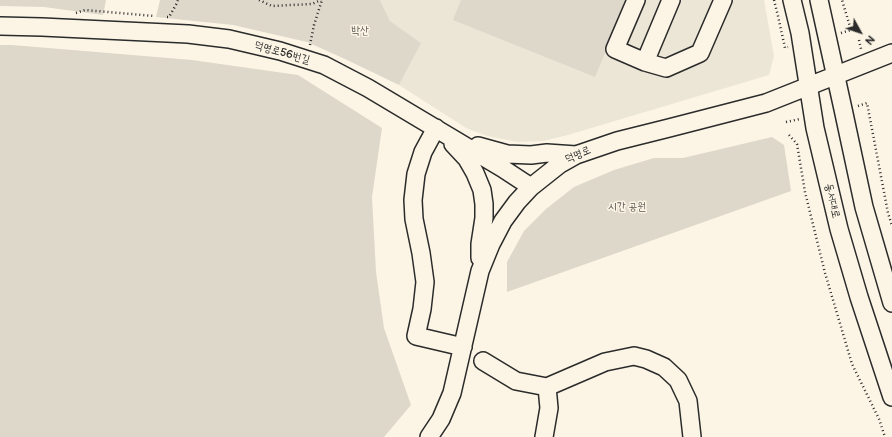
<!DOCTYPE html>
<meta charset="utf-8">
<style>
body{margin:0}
#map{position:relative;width:892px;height:437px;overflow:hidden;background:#fcf5e5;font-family:"Balsamiq Sans",sans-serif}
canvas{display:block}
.north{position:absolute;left:840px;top:12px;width:40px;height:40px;-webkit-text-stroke:3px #fcf5e5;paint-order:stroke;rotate:130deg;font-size:11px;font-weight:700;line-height:16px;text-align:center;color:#2b2b2b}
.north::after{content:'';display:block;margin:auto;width:14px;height:18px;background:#2b2b2b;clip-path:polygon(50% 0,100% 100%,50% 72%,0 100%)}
</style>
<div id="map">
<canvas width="892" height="437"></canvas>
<div class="north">N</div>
</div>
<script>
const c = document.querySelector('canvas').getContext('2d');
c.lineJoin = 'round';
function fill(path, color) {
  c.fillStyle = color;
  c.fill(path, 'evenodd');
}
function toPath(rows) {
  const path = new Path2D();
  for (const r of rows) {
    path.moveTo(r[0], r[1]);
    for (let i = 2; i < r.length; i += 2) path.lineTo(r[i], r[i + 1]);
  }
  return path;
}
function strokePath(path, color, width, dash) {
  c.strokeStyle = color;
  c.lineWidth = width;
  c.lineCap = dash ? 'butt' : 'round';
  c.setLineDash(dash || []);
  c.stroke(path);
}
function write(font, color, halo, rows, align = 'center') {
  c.font = font + ' "Balsamiq Sans","Poor Story",sans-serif';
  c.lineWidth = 3;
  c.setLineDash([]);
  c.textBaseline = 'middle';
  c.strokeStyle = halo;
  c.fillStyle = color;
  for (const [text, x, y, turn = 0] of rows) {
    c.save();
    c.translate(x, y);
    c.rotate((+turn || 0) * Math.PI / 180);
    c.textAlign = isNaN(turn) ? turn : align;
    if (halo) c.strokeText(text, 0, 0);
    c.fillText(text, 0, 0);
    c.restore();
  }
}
const built = toPath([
 [380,0,764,0,774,56,769,75,568,135,543,141,518,142,487,136,466,128,399,85,420,43,390,21]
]);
const green = toPath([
 [0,0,106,0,103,15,44,7,0,6],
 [160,0,380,0,390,21,421,43,399,85,345,59,307,42,233,25,156,17],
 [461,0,627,0,595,77,453,20],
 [0,45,12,45,192,60,298,75,382,128,372,197,376,272,384,328,411,405,384,437,0,437],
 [772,137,784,145,791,191,507,292,507,262,524,231,546,209,574,187,614,170,654,158,683,158]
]);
const path = toPath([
 [259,0,272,6,312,4,321,0],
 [774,0,778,16,785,48,788,47],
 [76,13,85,10,154,16],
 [167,17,169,17,177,3,178,0],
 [841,33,851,30,842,0],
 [859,40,861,49],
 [310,45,314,25,322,0],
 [858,106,867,103,888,213,892,226],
 [786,122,800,119],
 [789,135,797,144,805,192,825,273,852,364,879,419,885,437]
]);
const minor = toPath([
 [636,0,615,49,645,62,666,68,700,53,723,0],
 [792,0,800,33,815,128,839,229,859,297,892,397],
 [819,0,843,109,864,207,892,303],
 [0,26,42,27,188,34,229,39,280,51,324,65,368,88,502,168,531,187],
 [645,62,671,0],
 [436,128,423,152,416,174,413,200,414,219,421,253,425,282,422,309,416,336,463,347],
 [453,144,467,159,475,173,482,190,484,204,484,218,480,244,480,258],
 [478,146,507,154,531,155,547,153,576,155],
 [483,361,516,381,547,387,605,362,634,356,646,359,664,367,678,380,688,401,692,437],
 [429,437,441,419,452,393,480,271,491,244,503,221,517,202,531,187,560,164,576,155,617,141,669,128,766,103,892,53],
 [544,437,549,408,547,387]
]);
const parkNames = [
 ["박산",360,31],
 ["시간 공원",627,207]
];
const streetNames = [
 ["덕명로56번길",282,53,16],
 ["덕명로",578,155,-23],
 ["동서대로",832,201,77]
];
fill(built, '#ece6d7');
fill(green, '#ded8ca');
strokePath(minor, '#2b2b2b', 20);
strokePath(path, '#2b2b2b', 2.5, [1, 3]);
strokePath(minor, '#fcf5e5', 17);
write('11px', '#585653', '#fcf5e5', parkNames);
write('11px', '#2b2b2b', '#fcf5e5', streetNames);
</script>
